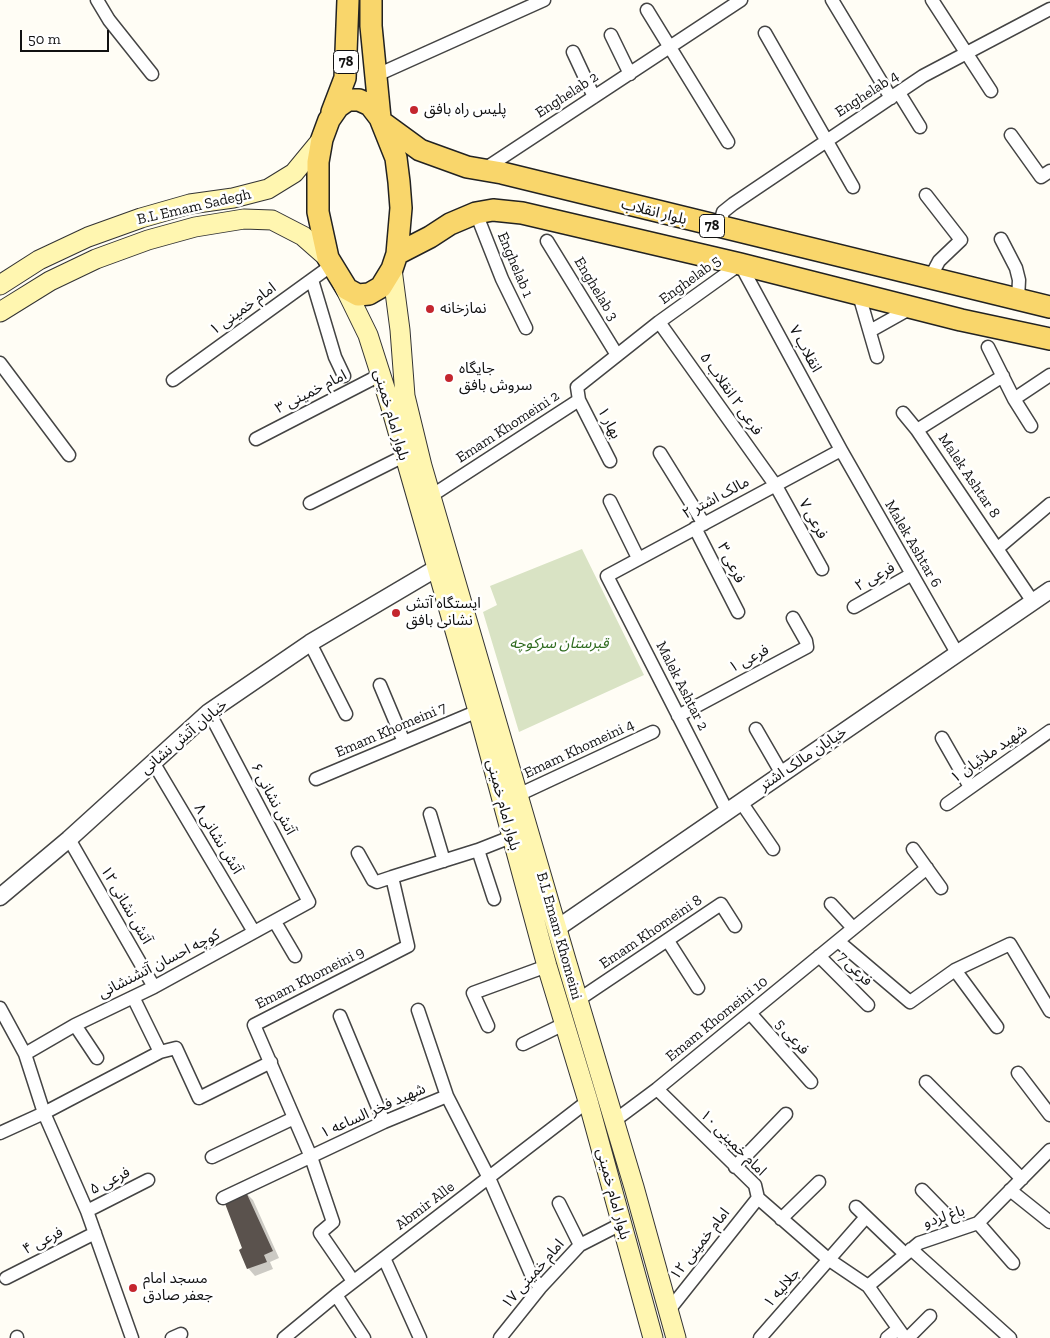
<!DOCTYPE html>
<meta charset="utf-8">
<style>
body{margin:0}
#map{position:relative;width:1050px;height:1338px;overflow:hidden;background:#fffdf5;font-family:"Zilla Slab",serif}
canvas{display:block}
.scale{position:absolute;left:20px;top:30px;width:89px;height:22px;box-sizing:border-box;border:2px solid #111;border-top:0;padding-left:6px;font-size:15px;line-height:18px;white-space:nowrap;color:#111;-webkit-text-stroke:4px #fff;paint-order:stroke}
</style>
<div id="map">
<canvas width="1050" height="1338"></canvas>
<div class="scale">50 m</div>
</div>
<script>
const c = document.querySelector('canvas').getContext('2d');
c.lineJoin = 'round';
function fill(path, color) {
  c.fillStyle = color;
  c.fill(path, 'evenodd');
}
function toPath(rows) {
  const path = new Path2D();
  for (const r of rows) {
    path.moveTo(r[0], r[1]);
    for (let i = 2; i < r.length; i += 2) path.lineTo(r[i], r[i + 1]);
  }
  return path;
}
function strokePath(path, color, width, dash) {
  c.strokeStyle = color;
  c.lineWidth = width;
  c.lineCap = dash ? 'butt' : 'round';
  c.setLineDash(dash || []);
  c.stroke(path);
}
function write(font, color, halo, rows, align = 'center') {
  c.font = font + ' "Zilla Slab","Noto Sans Arabic",serif';
  c.lineWidth = 5;
  c.setLineDash([]);
  c.textBaseline = 'middle';
  c.strokeStyle = halo;
  c.fillStyle = color;
  for (const [text, x, y, turn = 0] of rows) {
    c.save();
    c.translate(x, y);
    c.rotate((+turn || 0) * Math.PI / 180);
    c.textAlign = isNaN(turn) ? turn : align;
    if (halo) c.strokeText(text, 0, 0);
    c.fillText(text, 0, 0);
    c.restore();
  }
}
const cemetery = toPath([
 [582,549,644,675,519,732,483,612,497,605,490,586]
]);
const shadow = toPath([
 [246,1193,253,1200,279,1258,270,1262,273,1269,255,1276,248,1268,243,1249]
]);
const building = toPath([
 [246,1192,273,1251,264,1255,267,1262,247,1269,239,1250,242,1248,224,1201]
]);
const minor = toPath([
 [97,0,109,20,152,74],
 [832,0,891,98],
 [932,0,991,91],
 [647,10,728,142],
 [765,33,853,187],
 [611,35,630,74],
 [573,52,594,97],
 [377,75,544,0],
 [899,93,920,127],
 [1011,135,1041,177,1050,171],
 [483,170,741,0],
 [926,195,961,240,939,261,930,278],
 [476,213,502,279,526,328],
 [719,228,723,212,733,204,923,76,1050,9],
 [1001,239,1016,268,1019,280,1018,299],
 [547,241,617,355],
 [312,280,335,357,344,376],
 [859,295,877,357],
 [659,322,776,486,822,569],
 [870,331,911,308],
 [988,347,1014,399,1031,426],
 [0,363,69,455],
 [173,380,332,265],
 [1014,399,1050,375],
 [579,400,610,461],
 [903,413,917,430,1033,602],
 [917,430,1003,376],
 [256,439,380,375],
 [660,453,704,524],
 [431,496,579,400,577,387,659,322,740,264,841,450,957,653],
 [610,501,638,558],
 [310,503,404,456],
 [695,528,738,612],
 [998,548,1050,504],
 [854,607,912,574],
 [310,643,346,714],
 [380,685,404,742],
 [678,716,807,647,806,641,793,618],
 [756,729,782,774],
 [942,738,970,787],
 [153,762,254,932],
 [316,779,478,711],
 [518,795,653,732],
 [741,802,773,849],
 [947,804,1050,731],
 [727,811,607,576,841,450],
 [430,814,444,861],
 [69,839,154,987],
 [913,849,941,888],
 [478,850,494,899],
 [358,853,373,880,377,882,392,877],
 [831,904,853,928],
 [275,922,295,956],
 [668,941,698,988],
 [838,941,910,1002,955,970,1010,944,1050,1011],
 [819,956,868,1005],
 [955,970,997,1027],
 [133,997,160,1052],
 [578,1000,721,904,735,926],
 [0,1008,25,1054,44,1113,87,1211,132,1338],
 [418,1010,447,1096],
 [750,1013,811,1082],
 [340,1016,384,1122],
 [75,1025,97,1058],
 [488,1026,473,993,547,966],
 [523,1044,564,1024],
 [25,1054,75,1025,154,987,309,902,209,712],
 [1018,1073,1050,1115],
 [926,1082,1022,1179],
 [657,1089,755,1185,758,1198,828,1259,868,1286,905,1338],
 [614,1121,657,1089,927,868],
 [0,1133,44,1113,160,1052,176,1048,199,1098,271,1062],
 [212,1157,294,1118],
 [735,1167,786,1114],
 [922,1190,960,1229],
 [1010,1190,1050,1222],
 [223,1198,384,1122,447,1096,489,1178,531,1274,540,1288],
 [559,1203,580,1245],
 [856,1207,905,1254],
 [87,1211,148,1180],
 [781,1219,819,1182],
 [978,1223,1013,1263],
 [911,1249,1010,1338],
 [384,1258,420,1338],
 [6,1278,95,1233],
 [353,1281,320,1233,333,1222,311,1157,254,1025,408,946,392,877,478,850,511,837],
 [868,1286,919,1243,978,1223,1050,1150],
 [336,1295,364,1338],
 [669,1310,758,1198],
 [17,1337,17,1338],
 [172,1338,181,1334],
 [284,1338,336,1295,588,1101],
 [500,1338,540,1288,580,1245,621,1224],
 [760,1338,866,1217],
 [887,1338,898,1329],
 [908,1338,930,1316]
]);
const tertiary = toPath([
 [0,897,69,839,209,712,310,643,437,568],
 [556,929,1050,590]
]);
const secondary = toPath([
 [392,269,400,330,405,396,422,466,566,960,634,1187,676,1338],
 [342,282,368,335,390,404,478,711,547,966,588,1101,653,1338],
 [0,285,39,260,88,237,141,218,190,204,233,198,268,189,294,173,322,139],
 [0,312,50,281,96,259,148,240,195,227,244,219,272,220,303,236,328,258]
]);
const primary = toPath([
 [371,0,371,26,380,118],
 [348,100,359,100,370,105,380,118,396,158,399,182,401,208,397,254,392,269,381,287,369,294,358,295,347,289,328,258,318,212,318,162,322,139,329,120,338,107,348,100],
 [332,112,345,78,348,0],
 [383,123,420,150,467,167,502,173,1050,307],
 [397,254,430,237,450,224,476,213,493,210,522,213,740,264,961,320,1050,339]
]);
const markers = [
 [414,110,5,"#c4262e"],
 [430,309,5,"#c4262e"],
 [449,378,5,"#c4262e"],
 [396,613,5,"#c4262e"],
 [133,1288,5,"#c4262e"]
];
const shields = [
 [346,62,25],
 [712,226,25]
];
const shieldNames = [
 ["78",346,62],
 ["78",712,226]
];
const streetNames = [
 ["Enghelab 4",867,94,-33],
 ["Enghelab 2",567,95,-33],
 ["B.L Emam Sadegh",194,207,-13],
 ["بلوار انقلاب",654,212,14],
 ["Enghelab 1",515,265,67],
 ["Enghelab 5",690,280,-36],
 ["Enghelab 3",596,289,59],
 ["امام خمینی ۱",243,309,-36],
 ["انقلاب ۷",805,349,61],
 ["امام خمینی ۳",311,392,-27],
 ["فرعی ۲ انقلاب ۵",731,394,55],
 ["بلوار امام خمینی",391,415,74],
 ["بهار ۱",609,423,63],
 ["Emam Khomeini 2",508,427,-33],
 ["Malek Ashtar 8",969,476,56],
 ["مالک اشتر ۲",716,498,-28],
 ["فرعی ۷",813,519,61],
 ["Malek Ashtar 6",913,544,60],
 ["فرعی ۳",731,563,63],
 ["فرعی ۲",875,577,-29],
 ["فرعی ۱",749,659,-28],
 ["Malek Ashtar 2",682,686,63],
 ["Emam Khomeini 7",391,730,-23],
 ["خیابان آتش نشانی",184,737,-40],
 ["Emam Khomeini 4",579,749,-25],
 ["شهید ملائیان ۱",989,754,-35],
 ["خیابان مالک اشتر",803,759,-34],
 ["آتش نشانی ۶",273,799,62],
 ["بلوار امام خمینی",503,805,75],
 ["آتش نشانی ۸",218,839,59],
 ["آتش نشانی ۱۲",126,905,60],
 ["Emam Khomeini 8",651,932,-34],
 ["B.L Emam Khomeini",559,936,74],
 ["کوچه احسان آتشنشانی",159,964,-27],
 ["فرعی 7",855,969,45],
 ["Emam Khomeini 9",310,978,-27],
 ["Emam Khomeini 10",717,1019,-39],
 ["فرعی 5",792,1037,48],
 ["شهید فخر الساعه ۱",373,1111,-24],
 ["امام خمینی ۱۰",733,1143,45],
 ["فرعی ۵",110,1181,-27],
 ["بلوار امام خمینی",613,1194,75],
 ["Abmir Alle",425,1206,-37],
 ["باغ لردو",944,1217,-18],
 ["فرعی ۴",43,1241,-27],
 ["امام خمینی ۱۲",700,1244,-52],
 ["امام خمینی ۱۷",533,1274,-49],
 ["جلالیه ۱",782,1288,-49]
];
const poiNames = [
 ["پلیس راه بافق",424,110],
 ["نمازخانه",440,309],
 ["جایگاه",459,369],
 ["سروش بافق",459,386],
 ["ایستگاه آتش",406,604],
 ["نشانی بافق",406,621],
 ["مسجد امام",143,1279],
 ["جعفر صادق",143,1296]
];
const parkNames = [
 ["قبرستان سرکوچه",559,644]
];
fill(cemetery, '#d9e3c4');
fill(shadow, '#0003');
fill(building, '#5a524d');
strokePath(minor, '#444', 15);
strokePath(tertiary, '#444', 19);
strokePath(secondary, '#333', 21);
strokePath(primary, '#222', 24);
strokePath(minor, '#fff', 12);
strokePath(tertiary, '#fff', 16);
strokePath(secondary, '#fff6b0', 19);
strokePath(primary, '#f9d66b', 21);
for (const [x, y, r, color] of markers) {
  const dot = new Path2D();
  dot.arc(x, y, r, 0, 2 * Math.PI);
  c.fillStyle = color;
  c.fill(dot);
  strokePath(dot, '#fff', 2);
}
for (const [x, y, w] of shields) {
  const box = new Path2D();
  box.roundRect(x - w / 2, y - 11.5, w, 23, 4);
  c.fillStyle = '#fff';
  c.fill(box);
  strokePath(box, '#111', 1);
}
write('bold 14px', '#111', null, shieldNames);
write('15px', '#111', '#fff', streetNames);
write('15px', '#111', '#fff', poiNames, 'left');
write('italic 15px', '#2f6b1f', '#fff', parkNames);
</script>
